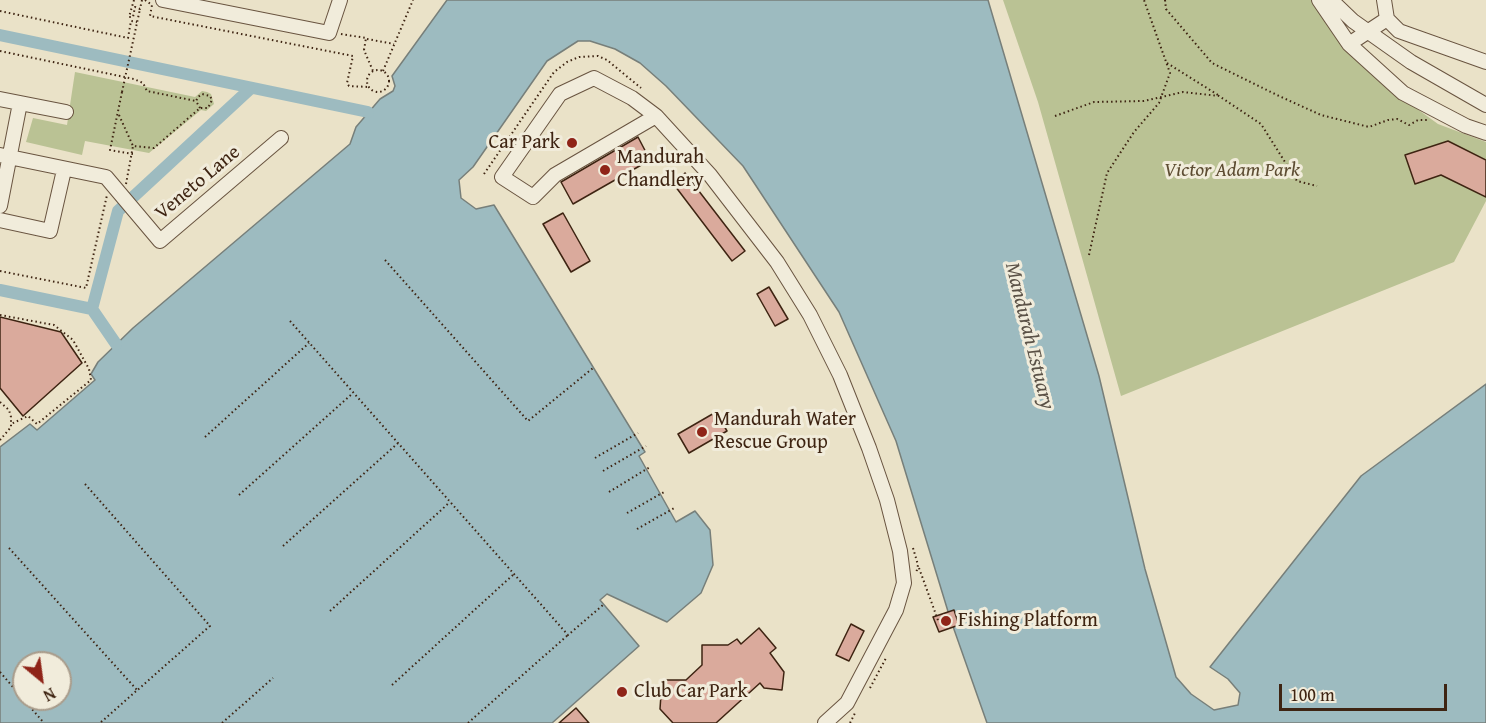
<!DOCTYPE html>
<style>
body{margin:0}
#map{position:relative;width:1486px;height:723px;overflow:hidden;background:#eae2c8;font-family:"Gentium Book Plus",serif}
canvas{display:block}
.north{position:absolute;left:12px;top:651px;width:60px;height:60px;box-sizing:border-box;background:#f1ecdb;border:2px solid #a99c8b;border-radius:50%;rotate:151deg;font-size:16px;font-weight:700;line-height:24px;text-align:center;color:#3e2412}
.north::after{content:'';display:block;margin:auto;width:21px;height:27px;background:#8f2418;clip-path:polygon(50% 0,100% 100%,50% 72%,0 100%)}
.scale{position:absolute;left:1279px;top:684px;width:168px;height:27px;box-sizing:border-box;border:3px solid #3e2412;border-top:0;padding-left:8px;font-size:18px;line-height:21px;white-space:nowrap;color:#3e2412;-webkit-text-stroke:4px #f1ecdb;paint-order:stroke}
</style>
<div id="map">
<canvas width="1486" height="723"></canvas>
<div class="north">N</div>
<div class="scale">100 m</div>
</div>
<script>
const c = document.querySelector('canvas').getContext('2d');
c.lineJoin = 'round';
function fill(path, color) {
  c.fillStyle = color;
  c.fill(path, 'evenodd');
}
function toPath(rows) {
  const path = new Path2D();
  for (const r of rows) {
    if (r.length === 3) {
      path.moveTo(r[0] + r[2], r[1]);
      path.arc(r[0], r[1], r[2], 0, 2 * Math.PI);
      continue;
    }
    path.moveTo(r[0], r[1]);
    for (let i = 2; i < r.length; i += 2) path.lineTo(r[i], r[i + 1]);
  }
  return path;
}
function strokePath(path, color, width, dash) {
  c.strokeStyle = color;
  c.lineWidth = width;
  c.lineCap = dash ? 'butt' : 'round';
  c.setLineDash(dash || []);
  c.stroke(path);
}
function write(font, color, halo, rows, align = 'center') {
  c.font = font + ' "Gentium Book Plus",serif';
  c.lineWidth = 6;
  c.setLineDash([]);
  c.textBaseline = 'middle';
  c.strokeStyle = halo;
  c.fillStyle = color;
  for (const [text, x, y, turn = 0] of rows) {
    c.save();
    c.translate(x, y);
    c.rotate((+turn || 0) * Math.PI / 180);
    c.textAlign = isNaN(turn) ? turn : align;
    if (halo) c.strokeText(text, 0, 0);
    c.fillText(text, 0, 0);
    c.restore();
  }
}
const green = toPath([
 [1003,0,1312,0,1341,44,1402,98,1438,124,1486,142,1486,201,1454,262,1121,396,1038,102],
 [75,72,195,97,202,91,207,92,211,94,214,104,206,111,201,110,149,153,85,141,82,155,26,142,33,118,67,125]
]);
const water = toPath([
 [447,0,988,0,1099,376,1145,569,1176,677,1191,694,1214,710,1238,705,1240,693,1228,679,1210,667,1361,476,1486,384,1486,723,987,723,950,618,896,441,839,312,743,166,666,86,640,63,615,49,590,41,578,41,547,61,473,167,459,180,461,198,476,209,494,205,645,452,639,456,676,522,695,511,710,530,713,565,701,593,667,622,607,594,600,600,639,646,552,723,0,723,0,447,30,424,37,430,95,380,91,374,98,362,133,328,350,144,356,127,380,99,393,91,395,86,392,76,447,0],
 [24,663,60,663,60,699,24,699,24,663]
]);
const canal = toPath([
 [0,35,368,112],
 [0,290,92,309,116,344],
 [92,309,118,211,251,88]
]);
const building = toPath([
 [638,137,650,160,573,204,561,182,638,137],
 [1448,141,1486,160,1486,197,1441,175,1415,184,1405,155,1448,141],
 [685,173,745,251,732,261,672,182,685,173],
 [563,213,590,261,571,272,543,224,563,213],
 [769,287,788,319,775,326,757,294,769,287],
 [0,317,61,332,82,363,23,416,0,388,0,317],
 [716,412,727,431,689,453,678,434,716,412],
 [954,610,959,625,939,632,933,617,954,610],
 [851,624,864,631,849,661,836,655,851,624],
 [759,628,776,648,770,653,784,672,782,690,764,688,760,683,716,723,673,723,660,709,662,680,686,680,702,665,702,645,728,645,737,639,741,644,759,628],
 [576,708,589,723,559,723,576,708]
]);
const path = toPath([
 [134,0,129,17,133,17,135,7,140,9,142,0],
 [145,0,152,5,150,16,353,56,347,83,349,86,369,87],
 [1165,0,1166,9,1212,63,1279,96,1321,115,1369,127,1388,120,1397,119,1409,125,1418,120,1427,120],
 [0,11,128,38,131,21,137,22],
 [341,34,366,38,364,50,373,71],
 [367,39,394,44],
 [0,51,134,79,143,83,147,91,196,101],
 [1167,63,1218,95],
 [378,81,11],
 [383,71,413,0],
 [122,92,110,150,133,154],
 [119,115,133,146],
 [1055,116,1094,102,1144,101,1183,92,1219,96,1261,124,1297,181,1317,186],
 [484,174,554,72,567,62,579,57,598,56,607,60,641,88],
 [126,184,133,146,154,148,200,108,208,108,212,100,210,96,202,94,198,97,196,101,200,108],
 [1089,255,1107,173,1134,132,1159,103,1170,73,1144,0],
 [385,260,528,421,593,368],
 [0,271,86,288,107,195],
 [0,315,54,325,73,340,89,369,91,380,37,424,28,416,11,424],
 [290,321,568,635,603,605],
 [0,402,9,410,11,417,11,427,0,440],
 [205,437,309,343],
 [595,458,638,433],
 [603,471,646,446],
 [85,484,210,626,100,723],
 [609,492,650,467],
 [239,495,353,393],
 [627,513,664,492],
 [637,529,676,507],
 [283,546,398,443],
 [9,548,137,690],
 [913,548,918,565,916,574],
 [919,568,939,623],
 [330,611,450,502],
 [0,672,44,723],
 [392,685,514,574],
 [870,688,886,658],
 [222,723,273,678],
 [468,723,568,635],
 [850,723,855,713]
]);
const minor = toPath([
 [163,0,329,33,340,0],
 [1319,0,1349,44,1403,93,1466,126,1486,133],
 [1331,0,1353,21,1411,62,1486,105],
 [1384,0,1387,19],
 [1349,44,1387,19,1399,31,1486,62],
 [0,99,66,112],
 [656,116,555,175,533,197,502,177,560,94,594,78,632,98,656,116,710,175,777,262,810,315,840,375,869,448,887,500,900,551,904,583,896,610,847,703,825,723],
 [0,155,106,177,160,241,281,138],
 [0,206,20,103],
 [0,220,50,231,64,170]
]);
const pathBridge = toPath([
 [122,92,140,9]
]);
const markers = [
 [572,143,6,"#8f2418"],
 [605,170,6,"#8f2418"],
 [702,432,6,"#8f2418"],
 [946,621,6,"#8f2418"],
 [622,692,6,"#8f2418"]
];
const poiNames = [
 ["Car Park",560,143,"right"],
 ["Mandurah",617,158],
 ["Chandlery",617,181],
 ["Mandurah Water",714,420],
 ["Rescue Group",714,443],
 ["Fishing Platform",958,621],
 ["Club Car Park",634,692]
];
const parkNames = [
 ["Victor Adam Park",1232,171]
];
const streetNames = [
 ["Veneto Lane",198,183,-40]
];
const waterNames = [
 ["Mandurah Estuary",1029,336,76]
];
fill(green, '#bac294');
fill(water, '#9dbbc0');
strokePath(water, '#777f7a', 1.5);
strokePath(canal, '#9dbbc0', 12);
fill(building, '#daaa9c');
strokePath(building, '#3e2412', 1.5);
strokePath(minor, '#695440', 16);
strokePath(path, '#3e2412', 2, [1.5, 3]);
strokePath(minor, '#f1ecdb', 14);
strokePath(pathBridge, '#3e2412', 2, [1.5, 3]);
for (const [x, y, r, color] of markers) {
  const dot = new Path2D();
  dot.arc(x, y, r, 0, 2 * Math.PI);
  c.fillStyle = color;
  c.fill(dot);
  strokePath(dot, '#f1ecdb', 2);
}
write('20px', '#3e2412', '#f1ecdb', poiNames, 'left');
write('italic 20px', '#5d4c32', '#f1ecdb', parkNames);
write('20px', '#3e2412', '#f1ecdb', streetNames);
write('italic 21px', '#5a5146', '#f1ecdb', waterNames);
</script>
